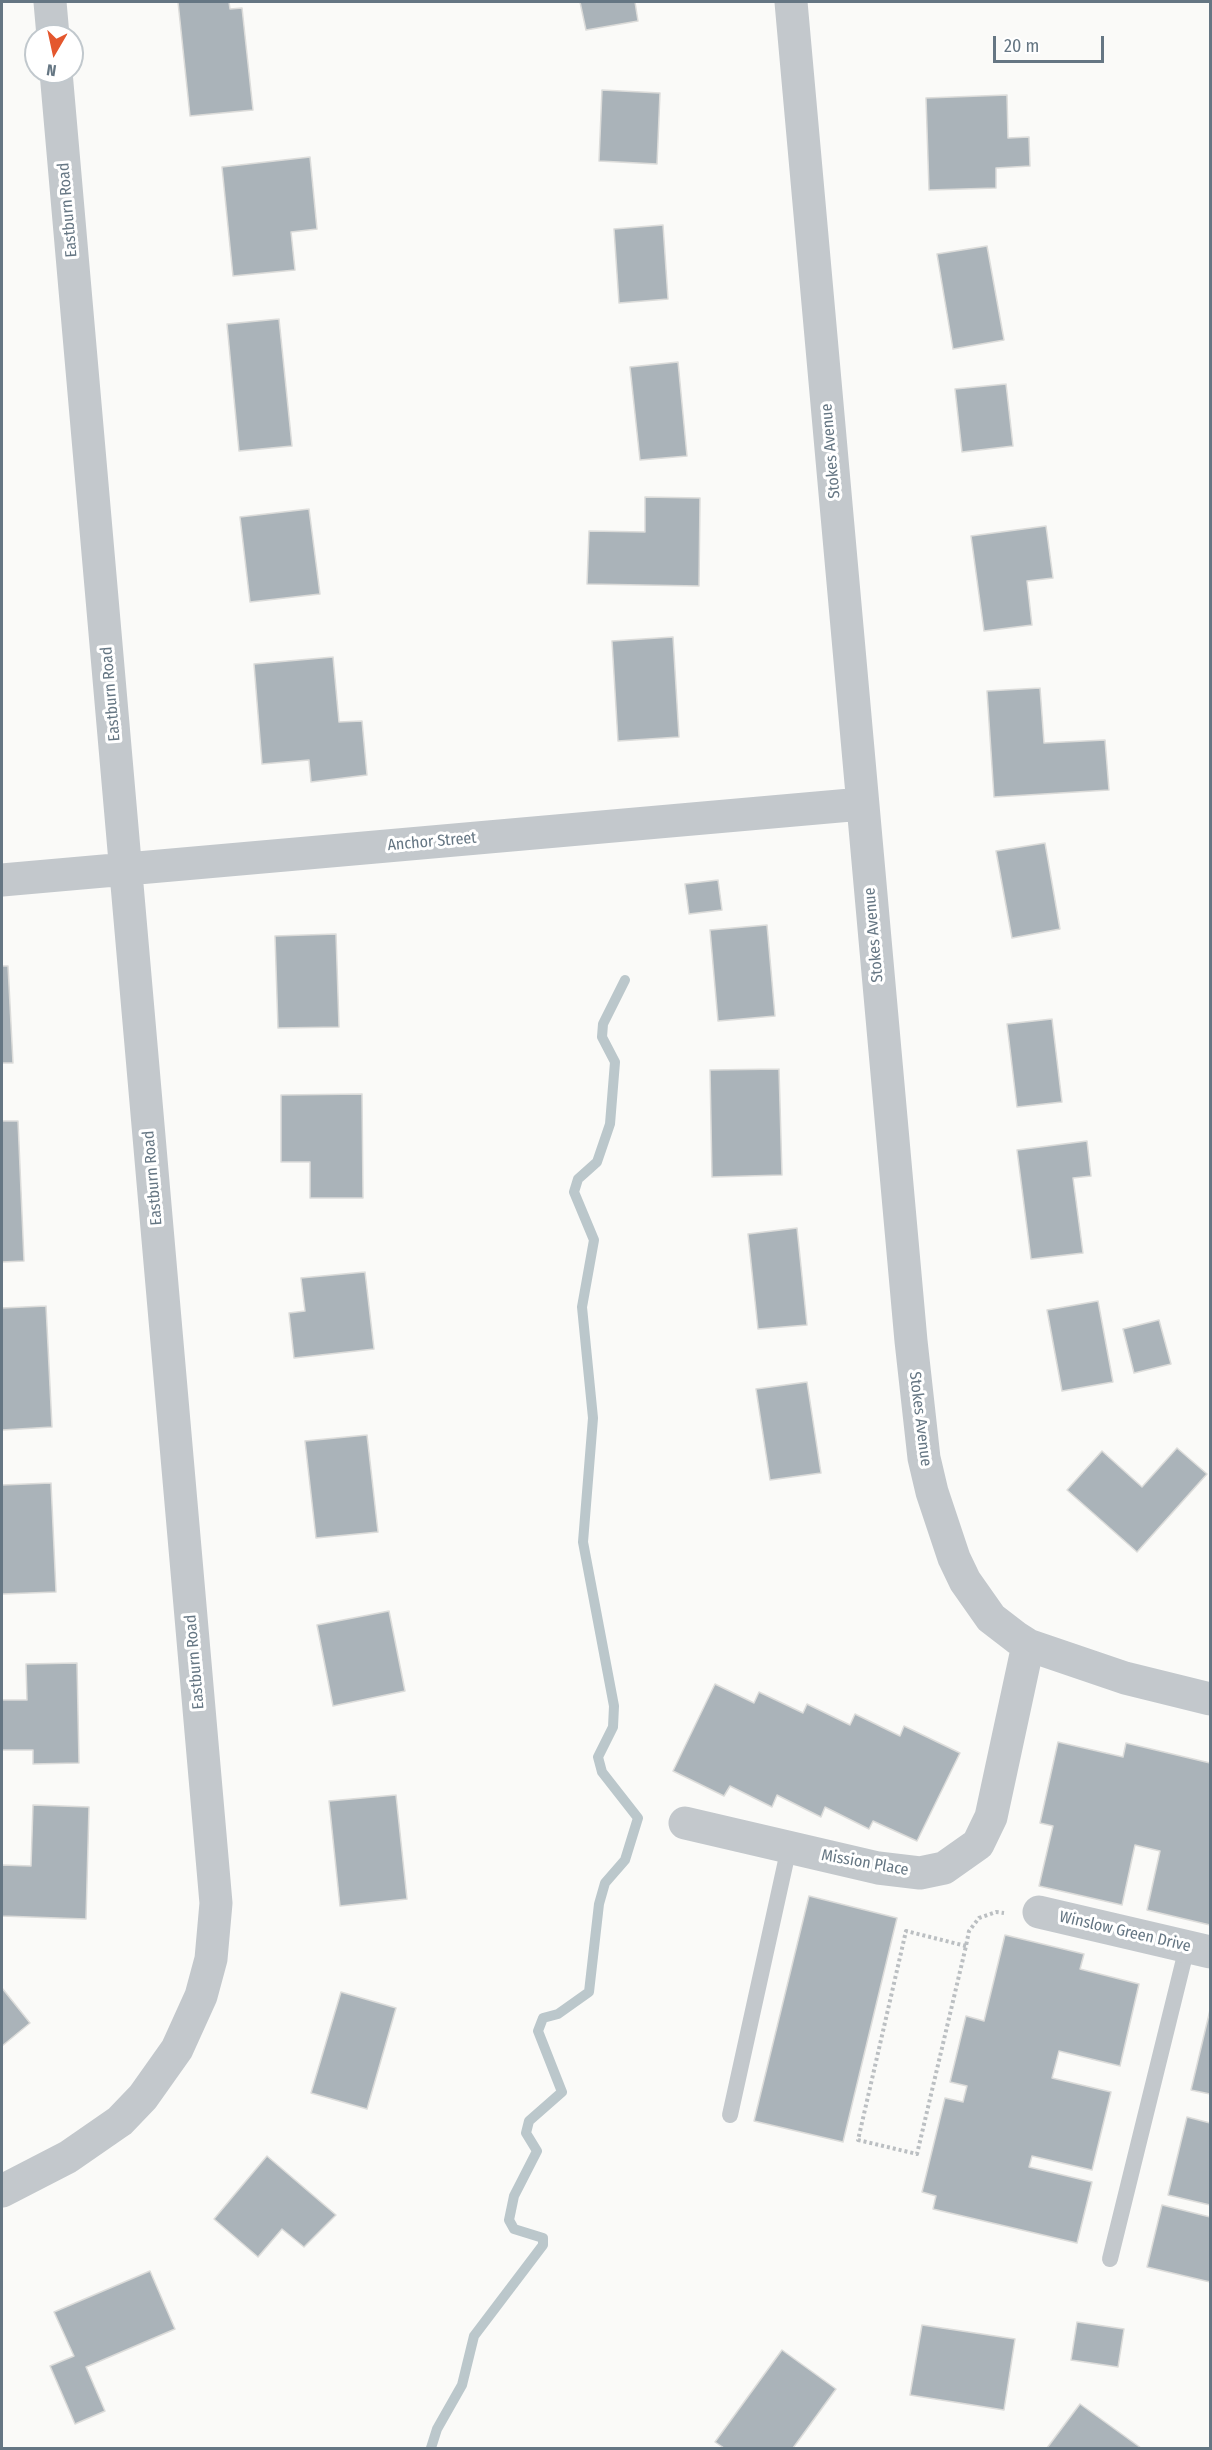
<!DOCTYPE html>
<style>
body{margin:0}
#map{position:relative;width:1212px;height:2450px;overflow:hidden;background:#fafaf8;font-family:"Fira Sans Condensed",sans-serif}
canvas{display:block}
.frame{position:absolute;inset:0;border:3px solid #657683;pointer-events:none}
.north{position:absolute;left:24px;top:24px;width:60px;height:60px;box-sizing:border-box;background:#fff;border:2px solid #c1c8cd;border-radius:50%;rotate:189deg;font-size:16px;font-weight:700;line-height:24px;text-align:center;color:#657683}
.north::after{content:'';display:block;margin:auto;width:21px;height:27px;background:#e4572e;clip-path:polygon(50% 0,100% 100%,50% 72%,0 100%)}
.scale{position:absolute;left:993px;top:36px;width:111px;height:27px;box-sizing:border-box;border:3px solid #657683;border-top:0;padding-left:8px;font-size:18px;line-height:21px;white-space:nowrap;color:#657683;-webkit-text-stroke:4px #fff;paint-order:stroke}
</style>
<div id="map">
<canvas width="1212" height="2450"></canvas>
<div class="frame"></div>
<div class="north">N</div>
<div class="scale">20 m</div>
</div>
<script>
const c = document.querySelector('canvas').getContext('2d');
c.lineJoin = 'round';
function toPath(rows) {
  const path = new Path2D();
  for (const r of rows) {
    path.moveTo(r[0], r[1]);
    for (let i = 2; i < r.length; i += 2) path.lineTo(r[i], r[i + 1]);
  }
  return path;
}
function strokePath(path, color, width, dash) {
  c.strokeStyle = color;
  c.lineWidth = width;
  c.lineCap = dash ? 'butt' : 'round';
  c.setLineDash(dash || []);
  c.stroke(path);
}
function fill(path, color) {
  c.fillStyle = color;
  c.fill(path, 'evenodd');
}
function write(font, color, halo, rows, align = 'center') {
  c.font = font + ' "Fira Sans Condensed",sans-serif';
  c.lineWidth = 6;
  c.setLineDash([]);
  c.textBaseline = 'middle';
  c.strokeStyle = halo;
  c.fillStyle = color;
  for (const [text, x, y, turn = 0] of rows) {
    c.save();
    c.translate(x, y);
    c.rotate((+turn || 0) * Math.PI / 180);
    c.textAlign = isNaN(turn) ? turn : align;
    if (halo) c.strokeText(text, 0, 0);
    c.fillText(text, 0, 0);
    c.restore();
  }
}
const stream = toPath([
 [431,2448,437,2429,462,2385,474,2336,543,2245,543,2238,514,2229,509,2220,514,2196,537,2151,526,2133,529,2121,562,2092,538,2031,543,2018,558,2014,589,1992,599,1904,605,1883,625,1860,638,1818,602,1772,598,1757,613,1727,614,1706,583,1542,593,1418,582,1307,594,1240,574,1192,578,1179,597,1162,610,1124,615,1062,602,1037,603,1024,625,980]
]);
const building = toPath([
 [178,2,229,2,230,9,242,8,253,110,190,116,178,2],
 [580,2,635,2,638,21,586,30,580,2],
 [602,90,660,93,657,164,599,161,602,90],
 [1007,95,1008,138,1029,137,1030,166,996,168,996,188,929,190,926,98,1007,95],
 [310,157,317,229,291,232,295,270,233,276,222,167,310,157],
 [663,225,668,299,619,303,614,229,663,225],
 [987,246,1004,340,953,349,937,254,987,246],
 [279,319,292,446,239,451,227,324,279,319],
 [678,362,687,456,640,460,630,367,678,362],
 [1006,384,1013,446,962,452,955,389,1006,384],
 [645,497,700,498,699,586,587,584,589,531,645,532,645,497],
 [309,509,320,594,250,602,240,517,309,509],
 [1046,526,1053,578,1027,581,1032,625,984,631,971,536,1046,526],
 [673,637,679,737,618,741,612,641,673,637],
 [333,657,339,722,362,721,367,775,311,782,309,760,262,764,254,664,333,657],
 [1040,688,1044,743,1105,740,1109,790,994,797,987,691,1040,688],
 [1045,843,1060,929,1012,938,996,851,1045,843],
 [718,880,722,910,689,914,685,884,718,880],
 [767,925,775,1016,718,1021,710,930,767,925],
 [336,934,339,1027,278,1028,275,936,336,934],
 [2,966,8,966,13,1063,2,1063,2,966],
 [1052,1019,1062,1102,1017,1107,1007,1024,1052,1019],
 [779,1069,782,1175,712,1177,710,1070,779,1069],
 [362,1094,363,1198,310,1198,310,1162,281,1162,281,1095,362,1094],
 [2,1121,18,1121,24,1261,2,1262,2,1121],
 [1087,1141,1091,1176,1073,1178,1083,1253,1031,1259,1017,1150,1087,1141],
 [797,1228,807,1325,758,1329,748,1234,797,1228],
 [365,1272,374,1349,294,1358,289,1313,305,1311,301,1278,365,1272],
 [1098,1301,1113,1382,1062,1391,1047,1310,1098,1301],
 [46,1306,52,1427,2,1430,2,1308,46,1306],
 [1159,1320,1171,1364,1134,1373,1123,1329,1159,1320],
 [807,1382,821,1473,770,1480,756,1389,807,1382],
 [367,1435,378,1532,316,1538,305,1441,367,1435],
 [1177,1448,1207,1474,1137,1552,1067,1490,1102,1451,1142,1487,1177,1448],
 [51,1483,56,1592,2,1594,2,1485,51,1483],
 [389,1611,405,1691,333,1706,317,1625,389,1611],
 [77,1663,79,1763,33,1764,33,1750,2,1750,2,1700,27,1700,26,1664,77,1663],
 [715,1684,754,1703,759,1692,803,1713,807,1704,850,1725,855,1714,900,1736,904,1726,960,1753,917,1841,873,1821,869,1829,825,1807,821,1817,777,1795,772,1807,730,1786,724,1796,673,1771,715,1684],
 [1058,1742,1123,1757,1126,1743,1210,1763,1210,1925,1147,1910,1160,1851,1135,1845,1122,1905,1039,1886,1053,1826,1040,1823,1058,1742],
 [396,1795,407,1899,340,1906,329,1801,396,1795],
 [33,1805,89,1807,86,1919,2,1916,2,1865,31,1866,33,1805],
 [809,1896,897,1918,843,2142,754,2121,809,1896],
 [1005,1935,1084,1954,1080,1969,1139,1984,1120,2066,1059,2051,1052,2078,1111,2092,1092,2170,1032,2156,1029,2167,1092,2182,1077,2243,933,2209,936,2196,922,2192,945,2098,963,2102,967,2086,950,2082,966,2016,984,2021,1005,1935],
 [2,1988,30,2023,2,2046,2,1988],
 [341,1992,396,2008,367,2109,311,2093,341,1992],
 [1210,2010,1210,2094,1191,2090,1210,2010],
 [1187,2117,1210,2123,1210,2205,1168,2195,1187,2117],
 [267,2156,336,2215,304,2247,282,2229,258,2257,214,2219,267,2156],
 [1162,2205,1210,2217,1210,2282,1147,2267,1162,2205],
 [150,2271,175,2329,86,2367,105,2411,75,2424,50,2366,74,2356,54,2312,150,2271],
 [1077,2322,1124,2329,1118,2367,1071,2360,1077,2322],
 [922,2325,1015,2339,1004,2410,910,2395,922,2325],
 [782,2350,836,2389,793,2448,724,2448,715,2442,782,2350],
 [1080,2404,1141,2448,1047,2448,1080,2404]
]);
const path = toPath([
 [966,1946,906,1931,858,2140,917,2154,966,1946,969,1931,979,1918,996,1912,1004,1913]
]);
const lane = toPath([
 [730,2115,789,1847],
 [1110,2259,1187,1947]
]);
const street = toPath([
 [50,2,53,36],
 [791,2,911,1341,924,1458,932,1492,954,1558,965,1581,991,1618,1017,1638,1028,1645,1125,1678,1210,1699],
 [2,880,862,804],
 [685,1823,878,1868,920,1873,944,1868,978,1844,991,1817,1028,1645],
 [1039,1912,1210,1952],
 [2,2191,68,2157,120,2121,143,2097,177,2049,201,1996,211,1959,216,1903,56,72]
]);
const streetNames = [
 ["Eastburn Road",68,210,-95],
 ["Stokes Avenue",831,451,-95],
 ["Eastburn Road",111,694,-95],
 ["Anchor Street",432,842,-5],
 ["Stokes Avenue",874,935,-95],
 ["Eastburn Road",153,1178,-95],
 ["Stokes Avenue",920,1419,83],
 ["Eastburn Road",195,1662,-95],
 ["Mission Place",865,1863,10],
 ["Winslow Green Drive",1125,1932,13]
];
strokePath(stream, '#bbc7cb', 10);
fill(building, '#aab3b9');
strokePath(building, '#dcdcda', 1.5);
strokePath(path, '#bbbfc2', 4, [3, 3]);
strokePath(lane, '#c3c8cc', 16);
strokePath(street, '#c3c8cc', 33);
write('16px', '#657683', '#fff', streetNames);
</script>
